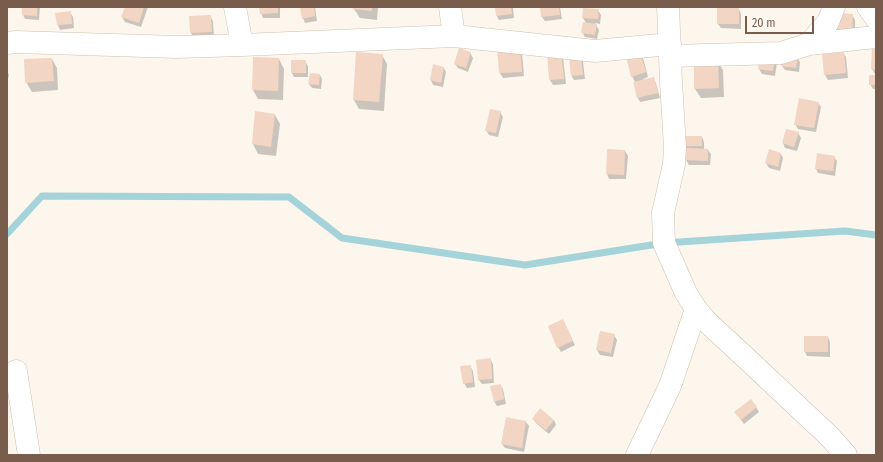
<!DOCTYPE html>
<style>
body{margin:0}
#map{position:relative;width:883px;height:462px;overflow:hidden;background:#fdf6ec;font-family:"Fira Sans Condensed",sans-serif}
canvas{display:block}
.frame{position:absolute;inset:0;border:8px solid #7a5c4d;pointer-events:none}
.scale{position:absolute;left:745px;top:16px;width:69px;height:18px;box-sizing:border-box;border:2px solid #7a5c4d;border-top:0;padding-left:5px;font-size:12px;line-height:14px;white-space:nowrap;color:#7a5c4d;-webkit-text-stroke:3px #fffaf3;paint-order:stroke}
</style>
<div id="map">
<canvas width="883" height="462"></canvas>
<div class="frame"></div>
<div class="scale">20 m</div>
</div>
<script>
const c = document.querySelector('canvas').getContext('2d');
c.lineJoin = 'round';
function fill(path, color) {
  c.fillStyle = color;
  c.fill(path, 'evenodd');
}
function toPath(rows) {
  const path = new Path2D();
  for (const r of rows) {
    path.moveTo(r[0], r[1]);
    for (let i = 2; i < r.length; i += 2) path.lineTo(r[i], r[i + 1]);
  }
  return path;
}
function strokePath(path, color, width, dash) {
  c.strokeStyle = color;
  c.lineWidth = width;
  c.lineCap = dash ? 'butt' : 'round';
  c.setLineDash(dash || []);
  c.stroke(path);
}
const shadow = toPath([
 [23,7,40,7,39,20,25,19,23,15],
 [126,7,148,7,141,27,125,22,122,17],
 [260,7,280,7,280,18,263,18,261,13],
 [301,7,315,7,317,21,305,23,303,18],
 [354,7,378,7,377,20,360,18,354,9],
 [496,7,513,7,514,18,499,20,497,16],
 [541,7,560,7,562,19,545,21,542,17],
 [739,9,741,14,741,29,721,28,718,24],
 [598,10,601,15,600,24,595,23,599,30,597,39,585,37,582,32,586,23,583,18],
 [70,12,73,17,74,28,60,30,58,25,57,13],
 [852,15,855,20,855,34,840,33,837,29],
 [210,16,213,21,214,36,193,37,191,33],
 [498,49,522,52,524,76,503,78,500,73],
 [876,49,876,89,873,89,870,84,876,76,872,69],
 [470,53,473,58,468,72,458,68,455,64],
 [548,53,563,57,566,84,553,85,550,80],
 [640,53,643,58,648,77,643,79,643,80,653,78,656,83,660,98,640,102,638,98,635,82,632,76],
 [843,53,846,57,848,78,828,80,825,75],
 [382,55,387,64,384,111,359,109,354,100],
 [761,56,777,63,775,76,762,74,759,69],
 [570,57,583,61,585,79,574,80,571,75],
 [797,58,800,62,799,72,785,70,782,66],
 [52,59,57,68,58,90,32,92,26,82],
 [279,59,284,69,283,100,258,99,253,90],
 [305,61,308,66,308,77,294,77,292,73],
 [717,61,723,70,724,97,701,98,695,89],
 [434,65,444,68,446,72,443,87,433,85,431,80],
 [7,71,9,75,7,83],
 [320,75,322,79,321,89,312,88,309,84],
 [818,103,821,107,816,132,798,129,795,124],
 [500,112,503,117,498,137,489,135,486,130],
 [275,115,280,124,276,156,258,154,253,144],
 [787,130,798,133,801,138,797,151,785,148,783,143],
 [702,137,704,142,704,149,708,150,711,154,710,165,689,165,686,160,687,151,684,146],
 [625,151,628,156,626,179,609,179,607,174],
 [781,154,783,158,780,171,769,168,766,163],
 [834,157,837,161,835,176,818,173,816,169],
 [563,320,575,345,561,352,558,347],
 [614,335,617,340,613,357,600,355,597,350],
 [828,337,830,342,830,357,807,356,805,352],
 [490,359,493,364,494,383,482,384,479,380],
 [470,366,473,371,475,387,467,388,464,383],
 [500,385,503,389,506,404,497,406,494,401],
 [756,407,759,412,744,424,735,412],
 [533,419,554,420,556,425,549,434,536,423],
 [526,422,529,426,524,452,505,448,502,444]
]);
const stream = toPath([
 [7,234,42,196,289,197,342,238,525,265,664,243,845,231,876,235]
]);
const building = toPath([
 [22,7,37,7,37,16,22,15],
 [125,7,144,7,139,23,121,17],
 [259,7,278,7,278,13,260,14],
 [300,7,314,7,315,16,302,19],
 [353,7,372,7,372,11,353,9],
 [495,7,511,7,512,14,496,16],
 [540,7,559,7,560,15,541,17],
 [583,8,599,9,598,19,582,18],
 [717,8,739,8,739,24,717,24],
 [71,11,72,24,57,25,55,13],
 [836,13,853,14,852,30,836,29],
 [211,15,212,32,190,33,189,16],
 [583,22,597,24,595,35,581,33],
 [520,46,522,72,499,73,497,48],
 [459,48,471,52,466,68,454,64],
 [872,48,876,48,876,70,871,69],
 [561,51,564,79,549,80,547,52],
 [356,52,383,54,379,102,353,100],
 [640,52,646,72,631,77,626,56],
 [844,52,846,73,824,75,822,54],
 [581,55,583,75,571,76,569,56],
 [760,55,775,57,773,71,758,69],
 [782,55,798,57,796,68,781,66],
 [253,57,279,58,278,91,252,90],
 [52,58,54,81,25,83,24,59],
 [291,60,306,60,306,73,291,73],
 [718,60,719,88,694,89,694,61],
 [433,64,444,67,441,83,430,80],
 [310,73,320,74,319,85,308,84],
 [869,75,876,75,876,85,869,85],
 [654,77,658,93,637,98,633,82],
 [799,98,819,102,814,128,794,125],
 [490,109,501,111,496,133,485,131],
 [255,111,275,114,271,147,252,144],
 [786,129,799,132,794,147,782,143],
 [683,136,702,136,702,146,683,146],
 [686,148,708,149,708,161,685,160],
 [607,149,625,150,624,175,606,174],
 [769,149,781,153,778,167,765,163],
 [817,153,835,156,833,171,815,169],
 [563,319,573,341,557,348,548,326],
 [600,331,615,334,611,353,596,350],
 [804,336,828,336,828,352,804,352],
 [491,358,492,379,478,380,476,360],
 [471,365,473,382,463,384,460,366],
 [501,384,504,399,494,402,490,386],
 [751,399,757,407,741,420,734,412],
 [540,408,554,420,546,430,532,419],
 [506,417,526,421,522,448,501,444]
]);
const minor = toPath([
 [235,7,242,45],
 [450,7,454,36],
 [668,7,670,56],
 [834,7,828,22,809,44,781,53,670,56,671,82,675,147,674,164,663,213,664,243,686,293,696,309,705,320,747,359,829,436,846,455],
 [868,7,876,18],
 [7,43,16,42,177,47,242,45,454,36,595,51,670,44],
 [809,44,876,37],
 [16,371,29,455],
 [637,455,670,386,696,309]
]);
fill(shadow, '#0003');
strokePath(stream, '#a5d3da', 7);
fill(building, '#f3d5c3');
strokePath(minor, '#d1beb0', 23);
strokePath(minor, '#fff', 22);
</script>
